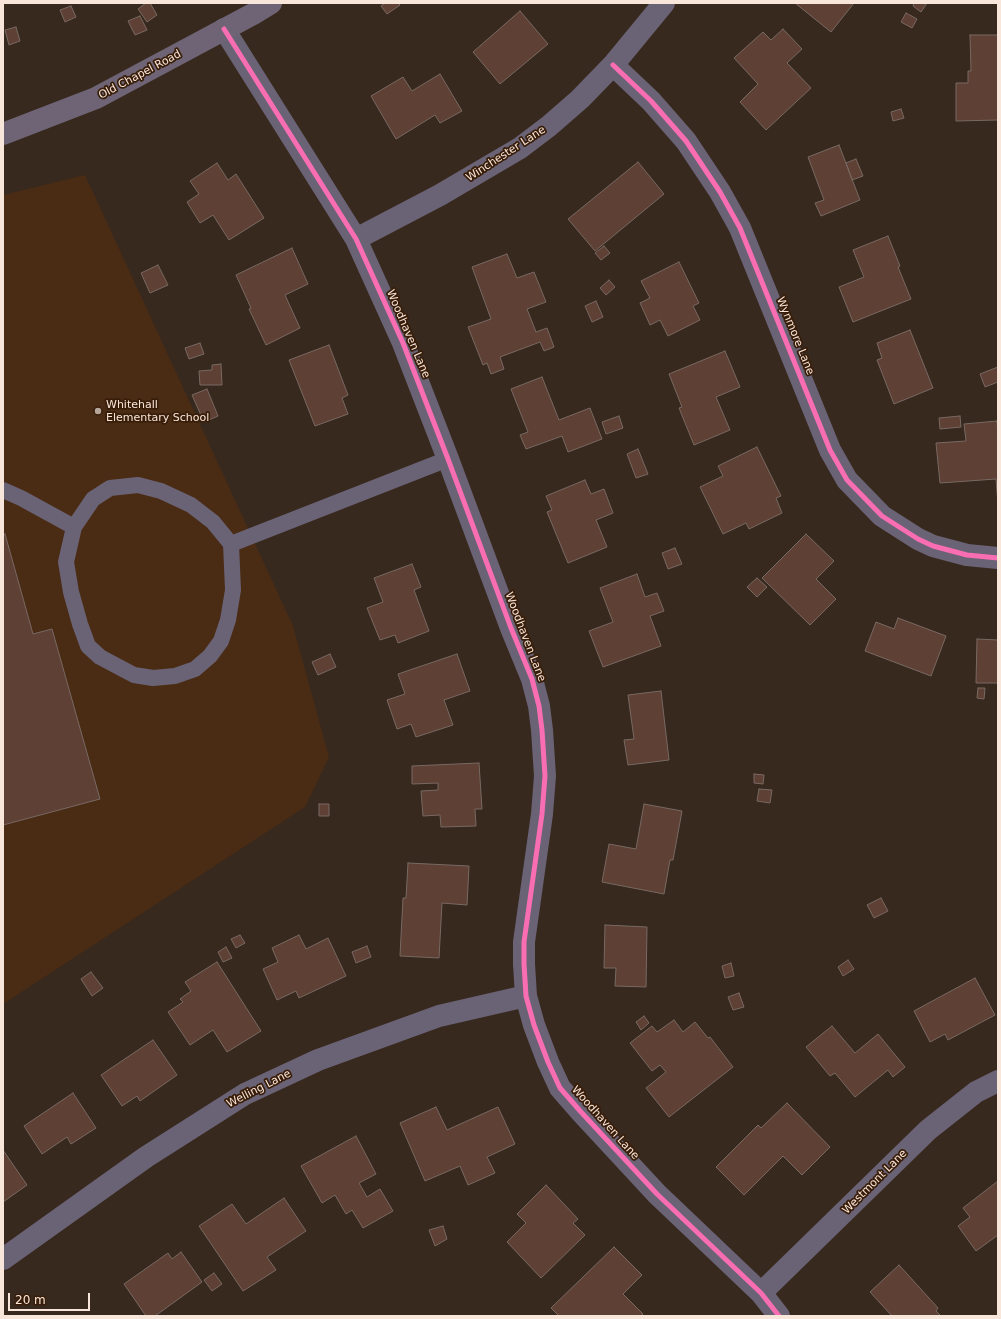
<!DOCTYPE html>
<style>
body{margin:0}
#map{position:relative;width:1001px;height:1319px;overflow:hidden;background:#38291e;font-family:"DejaVu Sans",sans-serif}
canvas{display:block}
.frame{position:absolute;inset:0;border:4px solid #f9e6da;pointer-events:none}
.scale{position:absolute;left:8px;top:1293px;width:82px;height:18px;box-sizing:border-box;border:2px solid #f9e6da;border-top:0;padding-left:5px;font-size:12px;line-height:14px;white-space:nowrap;color:#f9e6da;-webkit-text-stroke:3px #381d09;paint-order:stroke}
</style>
<div id="map">
<canvas width="1001" height="1319"></canvas>
<div class="frame"></div>
<div class="scale">20 m</div>
</div>
<script>
const c = document.querySelector('canvas').getContext('2d');
c.lineJoin = 'round';
function fill(path, color) {
  c.fillStyle = color;
  c.fill(path, 'evenodd');
}
function toPath(rows) {
  const path = new Path2D();
  for (const r of rows) {
    path.moveTo(r[0], r[1]);
    for (let i = 2; i < r.length; i += 2) path.lineTo(r[i], r[i + 1]);
  }
  return path;
}
function strokePath(path, color, width, dash) {
  c.strokeStyle = color;
  c.lineWidth = width;
  c.lineCap = dash ? 'butt' : 'round';
  c.setLineDash(dash || []);
  c.stroke(path);
}
function write(font, color, halo, rows, align = 'center') {
  c.font = font + ' "DejaVu Sans",sans-serif';
  c.lineWidth = 3.5;
  c.setLineDash([]);
  c.textBaseline = 'middle';
  c.strokeStyle = halo;
  c.fillStyle = color;
  for (const [text, x, y, turn = 0] of rows) {
    c.save();
    c.translate(x, y);
    c.rotate((+turn || 0) * Math.PI / 180);
    c.textAlign = isNaN(turn) ? turn : align;
    if (halo) c.strokeText(text, 0, 0);
    c.fillText(text, 0, 0);
    c.restore();
  }
}
const built = toPath([
 [85,175,293,626,329,757,305,807,3,1004,3,195]
]);
const building = toPath([
 [146,3,150,3,157,15,147,22,138,9,146,3],
 [385,3,398,3,400,5,387,14,381,6,385,3],
 [795,3,854,3,831,32,795,3],
 [914,3,927,3,921,12,913,6,914,3],
 [71,6,76,17,65,22,60,10,71,6],
 [520,11,548,44,500,84,473,52,520,11],
 [906,13,917,19,912,28,901,22,906,13],
 [140,16,147,30,135,35,128,21,140,16],
 [16,27,20,41,9,45,5,30,16,27],
 [783,29,802,49,787,63,811,88,766,130,740,102,758,84,734,58,763,32,771,40,783,29],
 [970,35,998,35,998,120,956,121,956,83,968,83,968,71,971,71,970,35],
 [440,74,462,111,440,123,435,115,396,139,371,96,403,77,412,91,440,74],
 [901,109,904,118,893,121,891,112,901,109],
 [839,145,860,200,821,216,815,203,824,200,808,157,839,145],
 [856,159,863,176,852,180,846,163,856,159],
 [638,162,664,194,595,251,568,219,638,162],
 [217,163,228,180,236,174,264,218,229,240,213,215,200,223,187,202,199,194,190,181,217,163],
 [888,236,900,266,898,267,911,299,853,322,839,287,864,277,853,250,888,236],
 [604,246,610,253,601,260,595,253,604,246],
 [292,248,308,284,285,295,300,328,266,345,249,309,251,308,236,275,292,248],
 [507,254,517,278,534,272,546,302,527,309,536,332,547,328,554,347,544,351,540,342,500,357,504,369,491,374,487,363,483,365,468,327,491,319,472,267,507,254],
 [679,262,699,303,693,306,700,320,668,336,660,320,650,325,640,303,650,298,641,281,679,262],
 [158,265,168,285,150,293,141,273,158,265],
 [609,280,615,287,606,295,600,288,609,280],
 [596,301,603,317,592,322,585,306,596,301],
 [910,330,933,388,894,404,877,360,882,358,877,343,910,330],
 [200,343,204,354,189,359,185,348,200,343],
 [329,345,348,395,342,398,348,414,315,426,289,360,329,345],
 [725,351,740,387,716,397,730,430,694,445,679,408,682,407,669,374,725,351],
 [221,364,222,385,200,385,199,371,212,370,212,365,221,364],
 [998,367,998,382,985,387,980,374,998,367],
 [542,377,559,420,590,408,602,439,568,452,562,436,526,449,520,435,528,432,511,389,542,377],
 [207,389,218,416,204,422,192,395,207,389],
 [619,416,623,428,606,434,602,422,619,416],
 [960,416,961,427,940,429,939,418,960,416],
 [997,421,998,437,998,504,996,479,940,483,936,443,966,441,964,424,997,421],
 [757,447,781,496,776,498,782,513,749,529,746,523,723,534,700,487,723,476,718,466,757,447],
 [638,449,648,474,636,478,627,454,638,449],
 [585,480,591,494,604,489,613,513,596,520,607,547,568,563,547,512,552,510,546,496,585,480],
 [5,534,33,634,52,629,100,799,3,825,3,535,5,534],
 [806,534,834,561,816,579,836,599,810,625,762,578,806,534],
 [675,548,682,564,668,569,662,553,675,548],
 [412,564,421,587,414,590,429,631,398,643,395,635,380,640,367,608,383,602,374,578,412,564],
 [637,574,645,597,657,593,664,611,650,616,661,646,603,667,589,631,613,622,600,588,637,574],
 [757,578,767,587,757,597,747,587,757,578],
 [898,618,946,636,931,676,865,651,876,622,894,629,898,618],
 [977,639,998,640,998,683,976,683,977,639],
 [330,654,336,667,318,675,312,662,330,654],
 [457,654,470,691,444,700,453,725,416,737,411,724,397,729,387,700,405,694,398,674,457,654],
 [978,688,985,688,984,699,977,698,978,688],
 [661,691,669,760,628,765,624,740,634,739,628,695,661,691],
 [479,763,482,809,475,809,476,826,441,827,440,815,423,816,421,791,438,790,438,783,412,784,412,766,479,763],
 [754,774,764,775,763,784,754,783,754,774],
 [759,789,772,790,770,803,757,801,759,789],
 [319,804,329,804,329,816,319,816,319,804],
 [644,804,682,811,673,860,670,860,664,894,602,882,609,844,636,849,644,804],
 [408,863,469,866,467,905,442,903,439,958,400,956,403,898,406,898,408,863],
 [881,898,888,911,874,918,867,905,881,898],
 [605,925,647,927,646,987,615,986,616,968,604,968,605,925],
 [240,935,245,943,236,948,231,939,240,935],
 [299,935,306,949,328,938,346,976,299,998,296,991,277,1000,263,969,278,962,272,948,299,935],
 [367,946,371,957,356,963,352,952,367,946],
 [226,947,232,958,223,962,218,952,226,947],
 [848,960,854,969,843,976,838,967,848,960],
 [217,962,261,1031,227,1052,213,1030,190,1045,168,1012,183,1002,180,999,191,991,185,982,217,962],
 [731,963,734,976,725,978,722,966,731,963],
 [91,972,103,988,92,996,81,979,91,972],
 [975,978,995,1015,948,1040,945,1034,930,1042,914,1011,975,978],
 [739,993,744,1007,733,1010,728,997,739,993],
 [644,1016,649,1023,641,1030,636,1022,644,1016],
 [674,1020,683,1032,695,1022,708,1038,710,1037,733,1067,669,1117,646,1088,666,1072,660,1065,652,1071,630,1043,652,1026,657,1032,674,1020],
 [832,1026,855,1053,878,1034,905,1067,893,1077,888,1070,855,1097,835,1073,830,1076,806,1047,832,1026],
 [153,1040,177,1075,140,1101,137,1096,122,1106,101,1075,153,1040],
 [73,1093,96,1128,71,1144,67,1137,42,1154,24,1126,73,1093],
 [787,1103,830,1147,802,1175,783,1156,744,1195,716,1167,758,1125,761,1128,787,1103],
 [436,1107,447,1130,498,1107,515,1144,487,1157,495,1173,468,1185,460,1166,425,1181,400,1123,436,1107],
 [356,1136,376,1174,359,1183,367,1197,380,1189,393,1211,363,1228,352,1210,346,1214,335,1195,322,1203,301,1166,356,1136],
 [3,1150,27,1185,3,1202,3,1150],
 [998,1181,998,1235,976,1251,958,1226,970,1217,963,1208,998,1181],
 [546,1185,578,1219,573,1223,585,1235,541,1278,507,1242,526,1223,517,1214,546,1185],
 [284,1198,306,1231,267,1257,276,1270,243,1291,199,1226,232,1204,246,1224,284,1198],
 [443,1226,447,1239,435,1246,429,1230,443,1226],
 [614,1247,642,1275,623,1294,643,1314,641,1316,559,1316,551,1308,614,1247],
 [181,1252,202,1282,155,1316,146,1316,124,1284,168,1253,172,1259,181,1252],
 [899,1265,938,1308,936,1311,941,1316,892,1316,870,1292,899,1265],
 [214,1273,222,1284,212,1291,204,1280,214,1273]
]);
const lane = toPath([
 [3,490,21,498,74,527],
 [231,544,233,590,228,620,221,641,210,656,195,669,175,676,153,678,134,675,100,657,88,646,80,624,71,592,66,562,74,527,93,499,110,488,138,485,161,491,191,505,213,522,231,544,448,459]
]);
const street = toPath([
 [224,29,356,239,403,343,448,459,511,628,532,679,539,706,542,730,545,776,542,814,524,942,524,964,526,996,534,1025,548,1062,560,1088,581,1112,657,1194,761,1293,779,1316],
 [613,65,651,101,686,141,720,192,740,228,830,450,847,480,882,516,918,539,933,546,967,555,998,558],
 [356,239,440,195,520,148,549,126,580,99,613,65,664,3],
 [3,1259,146,1157,245,1094,318,1060,439,1016,526,996],
 [761,1293,928,1130,976,1092,998,1081]
]);
const secondary = toPath([
 [3,134,96,98,253,14,271,3]
]);
const cycleway = toPath([
 [224,29,356,239,403,343,448,459,511,628,532,679,539,706,542,730,545,776,542,814,524,942,524,964,526,996,534,1025,548,1062,560,1088,581,1112,657,1194,761,1293,779,1316],
 [613,65,651,101,686,141,720,192,740,228,830,450,847,480,882,516,918,539,933,546,967,555,998,558]
]);
const markers = [
 [98,411,4,"#b5a498"]
];
const streetNames = [
 ["Old Chapel Road",140,75,-28],
 ["Winchester Lane",506,154,-33],
 ["Woodhaven Lane",408,334,67],
 ["Wynmore Lane",795,336,68],
 ["Woodhaven Lane",525,637,69],
 ["Welling Lane",259,1089,-27],
 ["Woodhaven Lane",605,1123,48],
 ["Westmont Lane",875,1182,-45]
];
const poiNames = [
 ["Whitehall",106,405],
 ["Elementary School",106,418]
];
fill(built, '#4a2b14');
fill(building, '#5e4034');
strokePath(building, '#786963', 1);
strokePath(lane, '#6a6275', 16);
strokePath(street, '#6a6275', 22);
strokePath(secondary, '#6e6475', 22);
strokePath(cycleway, '#f96db3', 5);
for (const [x, y, r, color] of markers) {
  const dot = new Path2D();
  dot.arc(x, y, r, 0, 2 * Math.PI);
  c.fillStyle = color;
  c.fill(dot);
  strokePath(dot, '#381d09', 1.5);
}
write('11px', '#f9e6da', '#381d09', streetNames);
write('11px', '#f9e6da', '#381d09', poiNames, 'left');
</script>
